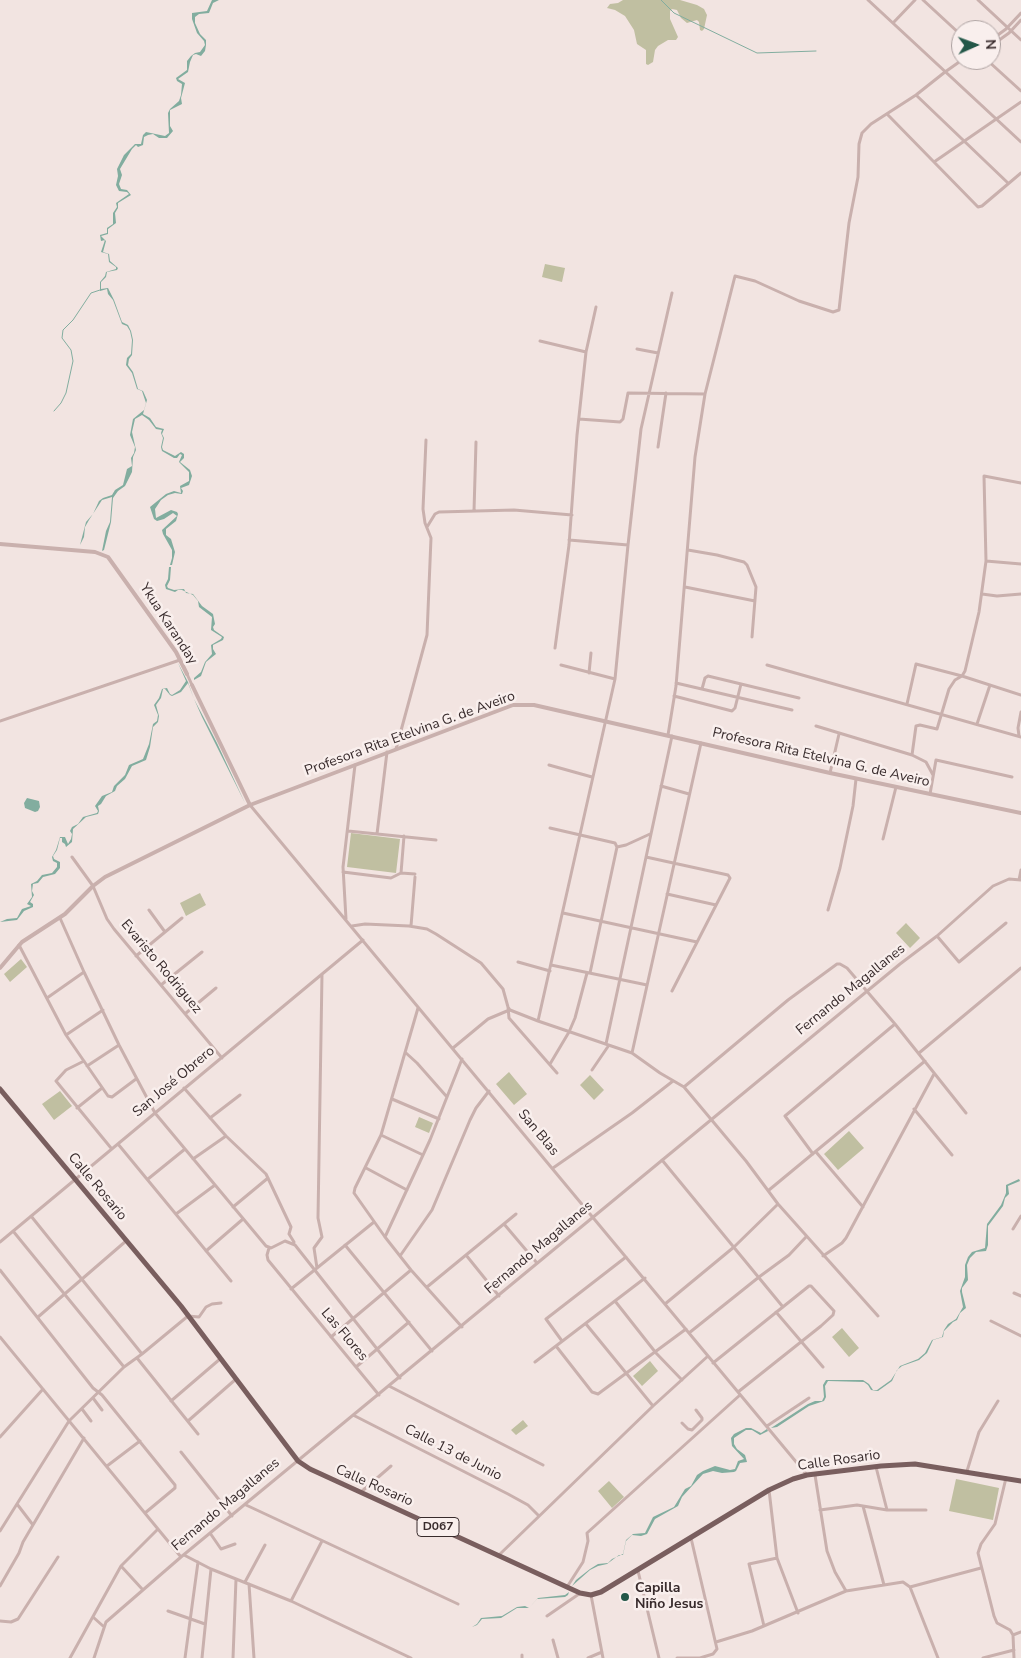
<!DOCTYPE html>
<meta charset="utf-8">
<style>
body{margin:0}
#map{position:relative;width:1021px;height:1658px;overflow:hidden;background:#f2e4e1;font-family:"Nunito Sans",sans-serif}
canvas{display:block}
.north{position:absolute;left:951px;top:20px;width:50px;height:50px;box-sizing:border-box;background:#f9efed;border:1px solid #aca1a0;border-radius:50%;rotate:88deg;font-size:14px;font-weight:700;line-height:20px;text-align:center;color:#382b2c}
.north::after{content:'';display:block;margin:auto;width:18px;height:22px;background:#235748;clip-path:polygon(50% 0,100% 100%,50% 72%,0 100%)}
</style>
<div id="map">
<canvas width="1021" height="1658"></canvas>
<div class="north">N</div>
</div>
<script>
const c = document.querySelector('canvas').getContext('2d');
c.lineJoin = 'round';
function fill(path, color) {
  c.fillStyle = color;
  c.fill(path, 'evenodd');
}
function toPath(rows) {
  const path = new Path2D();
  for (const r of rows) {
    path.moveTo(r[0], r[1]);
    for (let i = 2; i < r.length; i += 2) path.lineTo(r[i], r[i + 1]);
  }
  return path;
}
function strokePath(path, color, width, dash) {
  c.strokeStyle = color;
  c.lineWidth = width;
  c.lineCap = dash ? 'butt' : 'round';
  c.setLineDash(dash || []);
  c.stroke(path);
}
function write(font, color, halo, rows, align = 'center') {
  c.font = font + ' "Nunito Sans",sans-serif';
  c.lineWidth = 5;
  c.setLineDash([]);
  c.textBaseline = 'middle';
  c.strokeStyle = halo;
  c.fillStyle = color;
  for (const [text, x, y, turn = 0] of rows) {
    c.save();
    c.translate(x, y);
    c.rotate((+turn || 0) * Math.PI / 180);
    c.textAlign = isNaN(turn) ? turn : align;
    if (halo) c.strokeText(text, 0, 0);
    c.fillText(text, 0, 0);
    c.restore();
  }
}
const green = toPath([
 [623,0,680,0,697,5,704,9,707,15,704,29,702,31,700,30,699,22,697,20,687,23,681,18,677,10,672,9,670,11,670,19,678,37,676,40,668,40,658,46,655,50,653,62,648,65,646,64,646,50,637,44,634,30,625,16,615,10,607,8,610,4,618,3],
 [545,264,565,268,562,282,542,277],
 [351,833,400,839,396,873,347,867],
 [200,893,206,905,186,916,180,903],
 [906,923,920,938,910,948,896,933],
 [21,959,27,967,10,982,4,974],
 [509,1072,527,1094,514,1105,496,1084],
 [590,1075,604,1090,594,1100,580,1085],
 [60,1091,72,1106,54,1120,42,1104],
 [419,1117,433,1123,429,1133,415,1127],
 [849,1131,864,1148,838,1170,824,1154],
 [842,1328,859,1348,849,1357,832,1337],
 [650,1361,658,1371,642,1386,633,1376],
 [523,1420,528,1426,516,1435,511,1430],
 [956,1479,999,1488,993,1520,949,1511],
 [609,1481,624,1497,612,1508,598,1491]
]);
const water = toPath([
 [212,0,219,0,213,3,209,13,199,14,195,17,195,23,200,34,206,40,206,45,205,51,201,56,196,54,193,55,190,62,188,72,178,79,185,83,181,98,182,104,170,110,170,126,173,131,167,138,159,138,153,134,148,135,144,137,143,145,138,147,136,145,132,149,120,169,122,175,119,184,121,189,127,190,131,195,118,203,118,208,115,213,116,223,108,229,108,234,101,236,106,241,103,252,109,254,110,261,118,268,117,270,107,272,106,277,101,282,101,289,108,288,114,300,122,322,128,325,131,331,133,340,132,355,129,359,128,365,133,372,138,389,143,391,147,400,143,414,150,418,156,427,164,429,162,434,164,438,162,447,163,450,175,456,181,452,184,454,184,458,180,462,190,470,192,476,189,485,181,488,183,491,182,494,175,493,168,495,161,500,155,509,156,518,171,510,177,512,178,514,176,521,166,529,166,535,171,539,175,552,172,565,170,565,172,558,172,550,163,534,162,530,177,516,173,513,164,519,157,521,154,519,150,507,166,494,174,491,181,493,180,486,189,481,189,472,179,462,182,455,180,454,177,458,174,458,162,451,161,447,163,438,161,433,162,430,156,429,149,420,142,415,135,419,132,432,136,450,133,457,132,472,125,486,118,491,113,498,111,522,104,550,102,551,106,531,110,522,112,497,102,500,89,520,85,527,84,537,80,545,86,522,93,514,99,501,103,498,112,495,115,490,123,485,127,469,132,466,131,458,134,453,135,447,130,435,133,419,144,410,146,403,142,391,137,389,132,373,126,365,127,358,131,354,132,340,130,331,127,326,122,324,113,300,108,294,107,289,100,291,100,282,105,276,106,272,116,269,116,267,109,262,108,254,101,252,105,240,101,241,100,235,107,233,107,228,113,224,113,213,117,207,116,203,129,194,127,192,119,191,116,185,118,176,117,169,124,155,135,144,141,144,143,135,146,132,165,136,169,133,168,113,170,109,179,101,181,95,182,84,177,81,176,78,187,70,187,61,191,56,195,53,200,52,205,45,204,41,197,33,192,19,192,13,207,11],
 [169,567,171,567,170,580,167,586,168,588,174,590,184,589,186,593,193,594,202,606,213,614,215,624,213,627,214,630,224,637,223,640,213,645,213,649,216,654,206,662,201,676,194,680,194,678,201,672,205,662,212,654,211,645,221,639,222,637,211,630,212,617,199,607,198,601,193,595,182,590,178,590,175,592,166,589,165,585,168,579],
 [178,663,188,682,194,699,217,743,245,803,202,717,194,699,188,683,181,692,172,696,170,695,165,689,163,689,161,698,156,705,159,716,158,722,153,727,150,747,146,760,132,766,125,779,117,786,115,791,106,796,101,804,98,806,99,811,98,814,86,817,73,829,72,842,66,847,65,844,62,842,62,838,60,838,57,850,53,856,54,859,60,862,60,868,55,874,43,877,38,883,33,884,32,891,34,895,30,902,33,904,33,907,24,911,17,920,0,922,7,919,17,918,22,909,31,906,27,904,32,897,31,884,37,881,42,875,52,873,57,867,57,863,53,861,52,857,56,850,60,837,65,837,68,844,71,839,72,834,70,831,72,827,78,824,83,817,97,813,98,811,95,806,102,796,112,792,114,786,125,775,129,765,143,759,149,744,153,724,157,721,158,715,154,705,159,698,162,689,167,688,170,694,172,695,180,690,186,681],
 [27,798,39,801,40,807,38,811,35,812,25,808,24,803],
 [1019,1179,1020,1181,1008,1186,1009,1194,1005,1198,1003,1206,988,1226,988,1245,986,1251,976,1252,970,1258,967,1265,968,1280,962,1288,962,1292,966,1308,960,1313,957,1320,953,1322,944,1331,943,1337,933,1340,927,1353,919,1360,902,1366,897,1370,892,1381,878,1391,871,1390,868,1385,864,1382,828,1381,825,1386,826,1397,824,1401,809,1406,777,1427,771,1428,808,1404,815,1401,822,1401,824,1397,823,1385,826,1380,863,1380,869,1384,873,1390,877,1390,891,1380,900,1366,918,1359,925,1353,932,1340,942,1337,944,1330,948,1324,956,1319,963,1307,960,1291,965,1277,965,1265,968,1257,972,1252,985,1248,987,1224,1001,1205,1006,1193,1006,1185],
 [746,1428,751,1428,761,1433,767,1429,768,1431,760,1435,752,1430,746,1430,734,1438,734,1444,737,1449,745,1455,747,1462,740,1463,736,1471,734,1472,722,1473,713,1471,703,1474,682,1497,678,1506,655,1519,647,1534,641,1536,632,1535,626,1541,623,1555,619,1555,607,1564,598,1566,590,1570,572,1586,576,1580,590,1569,598,1564,608,1563,612,1559,623,1554,626,1540,633,1534,645,1533,653,1517,674,1507,685,1489,691,1486,697,1475,703,1471,715,1466,730,1470,735,1469,738,1461,744,1459,732,1446,731,1438,734,1434],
 [569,1592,568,1595,565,1597,537,1599,529,1608,517,1608,501,1618,482,1619,477,1625,472,1627,477,1624,481,1618,502,1616,517,1607,525,1606,529,1608,538,1598,565,1595]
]);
const stream = toPath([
 [661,0,674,13,757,53,816,51],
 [54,411,61,403,66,393,73,361,71,350,62,338,63,330,73,320,91,293,100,290]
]);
const minor = toPath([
 [868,0,1021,142],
 [923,0,961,35],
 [978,0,1021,40],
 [893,23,915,0],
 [991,40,1006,29,1021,13],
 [991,46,1009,33,1021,20],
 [987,60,1021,91],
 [916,95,1008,183],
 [888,115,978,207,982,206,1021,173],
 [934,162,1021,102],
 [540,341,586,352],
 [637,349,658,353],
 [579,419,620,422,623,419,628,393,705,394],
 [658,447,666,393],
 [474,511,476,442],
 [427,527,435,514,439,512,514,510,572,515],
 [569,540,628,545],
 [688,550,717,555,744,562,747,565,756,587,752,637],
 [986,561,1021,564],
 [685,587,755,601],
 [982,594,997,596,1021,594],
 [555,648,569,545,577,435,586,352,596,307],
 [561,665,615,679],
 [767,665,1021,737],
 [589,673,591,653],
 [187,674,192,685],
 [676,683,792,710],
 [702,689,705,678,708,676,799,698],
 [674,696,732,711,735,708,741,684],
 [907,704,916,664,962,676,1021,695],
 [0,721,180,660],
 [977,724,990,685],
 [816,726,912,755,926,762,933,775],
 [668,735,676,686,695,457,705,394,735,276,755,281,799,301,833,312,839,310,849,223,858,177,859,144,862,133,871,124,916,95,945,72,962,60],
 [1019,736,1018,728,1021,712],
 [396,749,427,635,431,538,425,523,423,509,426,440],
 [912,755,916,726,920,725,937,729,949,689,955,680,962,676,965,671,979,612,986,561,984,476,1021,483],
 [549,765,592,777],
 [830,773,839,734],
 [661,786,689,794],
 [930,794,936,760,1012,777],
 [250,805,807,1475],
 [550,828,615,843,617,847,626,845,650,834],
 [348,831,436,840],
 [377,834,387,752],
 [883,839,896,787],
 [72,857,93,886,107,919,114,929,222,1058],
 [646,857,728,875,730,878,672,991],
 [343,872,391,878,401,873,415,874],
 [401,873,404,836],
 [1019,880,1021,870],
 [667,894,716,905],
 [149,910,165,932],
 [828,910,840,868,853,806,856,779],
 [563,913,697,942],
 [346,919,343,867,355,765],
 [352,926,365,924,409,926,427,929,436,934,481,963,503,989,508,1007,510,1010,538,1021,632,1053,660,1073,684,1087,746,1161,778,1204,878,1316],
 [411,926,415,877],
 [937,936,959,962,1006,923],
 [19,945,66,1035,108,1096,112,1097,136,1079],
 [136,956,182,918],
 [518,962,550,971],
 [551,965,647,985],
 [84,972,119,1045,155,1113,266,1246,271,1248,285,1241,295,1245,400,1378],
 [590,973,617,847],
 [161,985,202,952],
 [47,998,84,972,60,918],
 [508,1007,509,1018,557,1073],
 [418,1008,381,1135,355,1188,354,1193,385,1237,411,1270,462,1327],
 [186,1013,216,988],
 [538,1021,615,679,628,545,641,429,672,293],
 [66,1035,103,1010],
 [606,1044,672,736],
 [453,1048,488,1019,507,1011],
 [406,1053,417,1063,447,1097],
 [632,1053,701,743],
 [919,1053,1021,968],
 [84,1061,66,1070,56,1081,111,1148],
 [550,1064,569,1032,575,1018,587,973],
 [87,1066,119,1045],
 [592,1070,609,1045],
 [684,1087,788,1000,837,964,840,964,847,968,895,1024,966,1113],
 [184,1088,226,1136,266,1174,291,1227,289,1234,294,1242],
 [392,1099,439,1119],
 [77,1108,102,1088],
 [914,1109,952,1155],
 [210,1118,240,1095],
 [381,1135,423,1155],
 [118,1144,231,1281],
 [816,1152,863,1207],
 [813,1154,785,1116,895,1024],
 [193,1159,226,1136],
 [662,1160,783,1307],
 [366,1168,407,1190],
 [553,1168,632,1113,673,1081],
 [148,1179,185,1149],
 [769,1190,925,1061],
 [233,1207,268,1178],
 [176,1214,215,1185],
 [31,1216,142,1354],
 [504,1224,537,1263],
 [1013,1229,1021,1216],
 [13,1231,124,1367],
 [385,1237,430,1140,462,1059],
 [0,1242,363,940],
 [345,1245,432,1351],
 [269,1248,267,1255,268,1260,379,1395],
 [206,1251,243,1219],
 [466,1255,499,1296],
 [400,1256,432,1210,470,1120,476,1108,489,1091],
 [823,1256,842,1243,846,1238,934,1074],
 [317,1268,314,1248,322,1237,318,1218,322,974],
 [0,1270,93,1388,102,1395,175,1485,175,1488,145,1513],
 [427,1287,516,1214],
 [291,1289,374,1222],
 [1014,1293,1021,1296],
 [615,1301,656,1353,682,1380],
 [665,1304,734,1247,778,1204],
 [776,1312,823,1367],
 [38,1317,126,1241],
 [991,1321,1021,1336],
 [586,1324,653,1406],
 [689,1333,759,1277,789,1255,806,1237],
 [0,1337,181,1557],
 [331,1337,411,1270],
 [562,1341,546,1319,626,1257],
 [556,1346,592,1392,598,1394,686,1329],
 [137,1358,198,1434],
 [535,1362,645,1278],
 [713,1363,809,1286,811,1286,834,1311,833,1315,821,1326,738,1392],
 [356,1367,409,1322],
 [389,1386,543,1465],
 [93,1398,102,1410],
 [171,1401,220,1359],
 [82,1409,91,1421],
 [353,1415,508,1494,528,1505,539,1516],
 [188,1421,236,1379],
 [682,1423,688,1429,692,1430,702,1420,702,1418,696,1410],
 [767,1426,809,1398],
 [0,1437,43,1389],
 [181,1452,232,1516],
 [107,1466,140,1441],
 [876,1467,887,1510],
 [967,1471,979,1432,998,1401],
 [815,1475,827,1551,835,1572,846,1591],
 [1006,1478,995,1524,981,1544,978,1553,994,1616,997,1623,1010,1630,1013,1635,1014,1658],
 [769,1490,777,1558,798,1613],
 [361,1492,391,1466],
 [17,1504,33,1525],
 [246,1505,458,1604],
 [863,1506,884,1585],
 [820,1510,857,1505,887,1510,926,1510],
 [0,1531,69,1421,124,1367,142,1354,188,1316,199,1317,206,1307,212,1304,221,1303],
 [210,1533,221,1549,235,1544],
 [184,1555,211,1569,291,1601,411,1658],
 [499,1555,653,1406,708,1356],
 [121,1566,143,1590],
 [638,1571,659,1658],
 [245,1582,265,1545],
 [249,1584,254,1658],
 [0,1586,19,1553,23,1542,84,1438],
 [567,1587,583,1562,588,1541,587,1533,740,1395],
 [910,1587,981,1568],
 [591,1595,603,1658],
 [291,1601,322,1541],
 [168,1611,205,1624],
 [547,1616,579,1594],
 [93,1617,103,1626],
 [0,1621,11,1622,18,1619,58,1557],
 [764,1626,749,1564,777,1558],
 [1013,1635,1021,1632],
 [553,1640,558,1658],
 [716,1642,752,1631,846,1591,903,1582,910,1587,938,1658],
 [522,1655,522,1658],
 [70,1658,121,1566,158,1529],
 [94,1658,106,1622,181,1557,900,964,937,936,993,886,1009,879,1021,880],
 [185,1658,198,1562],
 [202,1658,211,1569],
 [233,1658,236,1579],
 [588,1658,602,1652],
 [677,1658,700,1658,713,1654,717,1649,691,1538],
 [983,1658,1014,1650]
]);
const tertiary = toPath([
 [0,544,95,552,108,557,176,652,187,674],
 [192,685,250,805],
 [0,968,22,942,65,914,93,886,105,877,250,805,513,705,534,705,830,773,1021,813]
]);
const primary = toPath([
 [0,1089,181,1306,298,1461,310,1469,580,1593,591,1595,601,1592,769,1490,793,1479,807,1475,881,1466,915,1464,1021,1481]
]);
const markers = [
 [625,1597,5,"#235748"]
];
const shields = [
 [438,1527,42]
];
const shieldNames = [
 ["D067",438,1527]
];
const streetNames = [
 ["Ykua Karanday",168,624,57],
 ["Profesora Rita Etelvina G. de Aveiro",410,734,-20],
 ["Profesora Rita Etelvina G. de Aveiro",821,758,13],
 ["Evaristo Rodriguez",161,967,50],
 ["Fernando Magallanes",851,990,-39],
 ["San José Obrero",174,1082,-40],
 ["San Blas",538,1133,50],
 ["Calle Rosario",97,1187,50],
 ["Fernando Magallanes",539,1248,-40],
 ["Las Flores",344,1335,50],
 ["Calle 13 de Junio",453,1453,27],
 ["Calle Rosario",839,1461,-8],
 ["Calle Rosario",374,1486,24],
 ["Fernando Magallanes",226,1505,-40]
];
const poiNames = [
 ["Capilla",635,1589],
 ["Niño Jesus",635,1605]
];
fill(green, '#c0bfa1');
fill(water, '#82ad9f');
strokePath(stream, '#82ad9f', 1);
strokePath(minor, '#c9b0ad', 3);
strokePath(tertiary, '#c9b0ad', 4);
strokePath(primary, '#795e5e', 5);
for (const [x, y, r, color] of markers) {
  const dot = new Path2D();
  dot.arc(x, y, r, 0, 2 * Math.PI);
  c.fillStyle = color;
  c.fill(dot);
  strokePath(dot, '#f9efed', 2);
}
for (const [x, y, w] of shields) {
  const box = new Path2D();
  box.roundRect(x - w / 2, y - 9.5, w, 19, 4);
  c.fillStyle = '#f9efed';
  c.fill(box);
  strokePath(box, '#382b2c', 1);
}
write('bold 12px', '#382b2c', null, shieldNames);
write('14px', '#382b2c', '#f9efed', streetNames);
write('bold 14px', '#382b2c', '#f9efed', poiNames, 'left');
</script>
